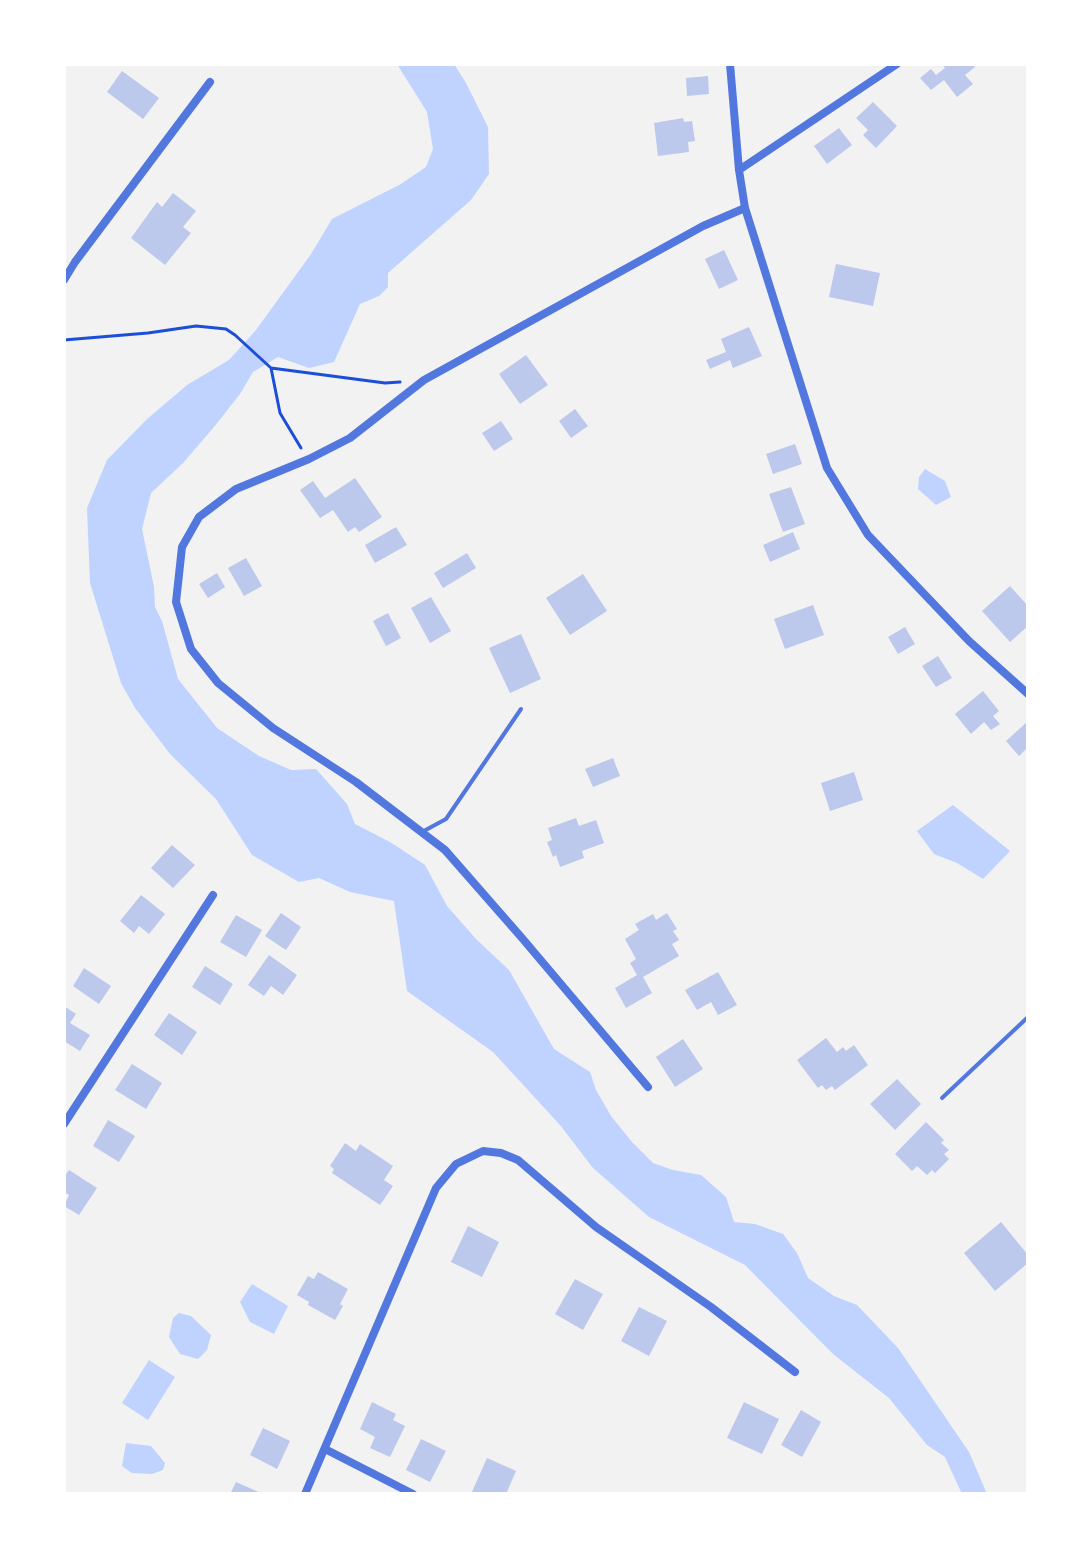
<!DOCTYPE html>
<style>
body{margin:0}
#map{position:relative;width:1092px;height:1558px;overflow:hidden;background:#f2f2f2;font-family:Georgia,serif}
canvas{display:block}
.frame{position:absolute;inset:0;border:66px solid #fff;pointer-events:none}
</style>
<div id="map">
<canvas width="1092" height="1558"></canvas>
<div class="frame"></div>
</div>
<script>
const c = document.querySelector('canvas').getContext('2d');
c.lineJoin = 'round';
function fill(path, color) {
  c.fillStyle = color;
  c.fill(path, 'evenodd');
}
function toPath(rows) {
  const path = new Path2D();
  for (const r of rows) {
    path.moveTo(r[0], r[1]);
    for (let i = 2; i < r.length; i += 2) path.lineTo(r[i], r[i + 1]);
  }
  return path;
}
function strokePath(path, color, width, dash) {
  c.strokeStyle = color;
  c.lineWidth = width;
  c.lineCap = dash ? 'butt' : 'round';
  c.setLineDash(dash || []);
  c.stroke(path);
}
const water = toPath([
 [397,64,454,64,466,83,488,127,489,174,471,200,388,273,388,287,379,296,360,304,334,362,309,368,278,357,253,372,240,394,214,427,183,463,151,493,142,529,154,587,155,607,162,621,178,679,217,728,259,756,291,770,316,769,347,804,355,824,390,842,425,865,447,906,476,939,509,970,554,1049,590,1072,596,1090,611,1116,632,1142,653,1163,673,1170,701,1175,726,1197,734,1222,755,1224,783,1234,797,1253,808,1278,834,1296,857,1305,898,1348,969,1452,987,1494,962,1494,945,1457,927,1445,889,1398,833,1354,745,1265,649,1217,593,1168,560,1125,493,1052,407,991,394,901,350,892,319,878,299,882,252,855,216,799,170,754,135,708,121,683,90,583,87,508,107,460,146,420,187,385,229,360,256,330,311,254,332,219,401,184,426,167,433,149,427,112],
 [925,469,945,481,951,497,936,505,918,489,919,477],
 [953,805,1010,851,983,879,957,863,934,854,917,831],
 [252,1284,288,1306,274,1334,250,1322,240,1302],
 [179,1313,191,1316,211,1335,207,1350,198,1359,180,1354,169,1337,173,1318],
 [149,1360,175,1377,148,1420,122,1403],
 [126,1443,151,1446,165,1463,163,1470,152,1474,132,1473,122,1466]
]);
const building = toPath([
 [942,64,973,64,975,67,965,75,973,84,957,97,944,80,931,90,920,78,931,69,936,75,945,68],
 [122,71,159,98,143,119,107,92],
 [708,76,709,94,687,96,686,78],
 [873,102,897,126,876,148,863,135,868,130,856,118],
 [683,118,684,122,692,121,695,141,688,142,689,152,658,156,654,123],
 [839,128,852,145,827,164,814,146],
 [173,193,196,211,183,227,191,233,165,265,131,238,157,202,162,207],
 [724,250,738,280,719,289,705,259],
 [836,264,880,273,873,306,829,297],
 [749,327,762,356,733,368,730,360,710,369,706,360,726,352,721,339],
 [526,355,548,385,520,404,499,374],
 [575,409,588,426,571,438,559,421],
 [501,421,513,439,494,451,482,433],
 [795,444,802,464,773,474,766,454],
 [355,478,382,517,359,532,355,527,348,532,333,510,320,518,300,490,313,481,325,498],
 [791,487,805,524,783,532,769,494],
 [396,527,407,545,375,563,365,545],
 [793,532,800,549,770,562,763,545],
 [467,553,476,568,443,588,434,573],
 [246,558,262,586,244,596,228,568],
 [217,573,225,587,208,598,199,584],
 [583,574,607,611,570,635,546,598],
 [1010,586,1028,606,1028,626,1010,642,982,611],
 [431,597,451,631,430,643,411,608],
 [813,605,824,635,785,649,774,619],
 [388,613,401,638,386,646,373,621],
 [905,627,915,644,898,654,888,637],
 [521,634,541,679,510,693,489,648],
 [938,656,952,678,936,687,922,666],
 [983,691,999,711,993,716,1000,724,991,730,984,722,971,734,955,714],
 [1028,721,1028,747,1019,756,1006,741],
 [613,758,620,776,593,787,585,769],
 [854,772,863,800,830,811,821,783],
 [576,818,579,826,596,820,604,843,582,851,584,858,560,867,556,855,553,857,547,842,552,840,548,828],
 [172,845,195,865,173,888,151,868],
 [141,895,165,914,149,934,139,926,134,933,120,921],
 [281,913,301,927,286,950,265,936],
 [667,913,677,929,673,931,679,940,672,944,679,956,643,977,652,993,626,1008,615,988,637,975,630,963,636,959,625,939,639,930,635,924,653,914,656,920],
 [236,915,262,930,246,957,220,942],
 [269,955,297,975,283,995,271,986,264,996,248,985],
 [205,966,233,984,220,1005,192,987],
 [84,968,111,986,99,1004,73,986],
 [718,972,737,1005,718,1015,711,1002,697,1010,685,990],
 [64,1006,76,1014,70,1023,90,1035,80,1051,64,1041],
 [169,1013,197,1032,182,1055,154,1035],
 [826,1038,837,1052,843,1047,846,1051,854,1045,868,1065,835,1090,832,1086,826,1090,822,1085,818,1088,797,1060],
 [683,1039,703,1069,675,1087,656,1057],
 [132,1064,162,1083,146,1109,115,1090],
 [897,1079,921,1104,895,1130,870,1104],
 [108,1120,135,1136,119,1162,93,1146],
 [926,1122,944,1140,941,1143,949,1150,944,1154,949,1159,935,1173,932,1170,927,1175,917,1166,912,1171,895,1154],
 [345,1143,356,1151,360,1144,393,1166,384,1180,393,1186,380,1205,332,1173,334,1169,330,1166],
 [69,1170,97,1188,79,1215,64,1206,69,1195,64,1192,64,1177],
 [1001,1222,1028,1255,1028,1263,995,1291,964,1253],
 [468,1226,499,1242,482,1277,451,1262],
 [318,1272,348,1289,340,1304,343,1306,335,1320,308,1305,309,1302,297,1295,308,1276,314,1279],
 [575,1279,603,1294,583,1330,555,1314],
 [639,1307,667,1321,649,1356,621,1341],
 [372,1402,396,1414,393,1420,405,1426,390,1457,370,1448,375,1437,360,1429],
 [744,1402,779,1419,762,1454,727,1438],
 [801,1410,821,1422,802,1457,781,1445],
 [263,1428,290,1441,277,1469,250,1455],
 [421,1439,446,1451,430,1482,406,1470],
 [487,1458,516,1471,506,1494,471,1494],
 [236,1482,263,1494,230,1494]
]);
const path = toPath([
 [64,340,148,333,196,326,226,329,235,335,271,368],
 [301,448,280,413,271,368,385,383,400,382]
]);
const service = toPath([
 [422,832,446,819,521,709],
 [942,1098,1028,1017]
]);
const minor = toPath([
 [730,64,739,170,745,208,827,468,868,535,969,641,1028,694],
 [739,170,897,64],
 [64,280,75,262,210,82],
 [648,1087,522,938,445,850,356,782,273,728,218,683,191,649,176,602,182,547,199,517,236,489,309,459,350,438,424,380,703,226,745,208],
 [64,1124,213,895],
 [325,1449,413,1494],
 [305,1494,436,1188,456,1164,483,1151,501,1153,518,1160,596,1227,711,1307,795,1372]
]);
fill(water, '#bfd3fe');
fill(building, '#bdc9ec');
strokePath(path, '#1d4ed8', 3);
strokePath(service, '#5277de', 4);
strokePath(minor, '#5277de', 8);
</script>
